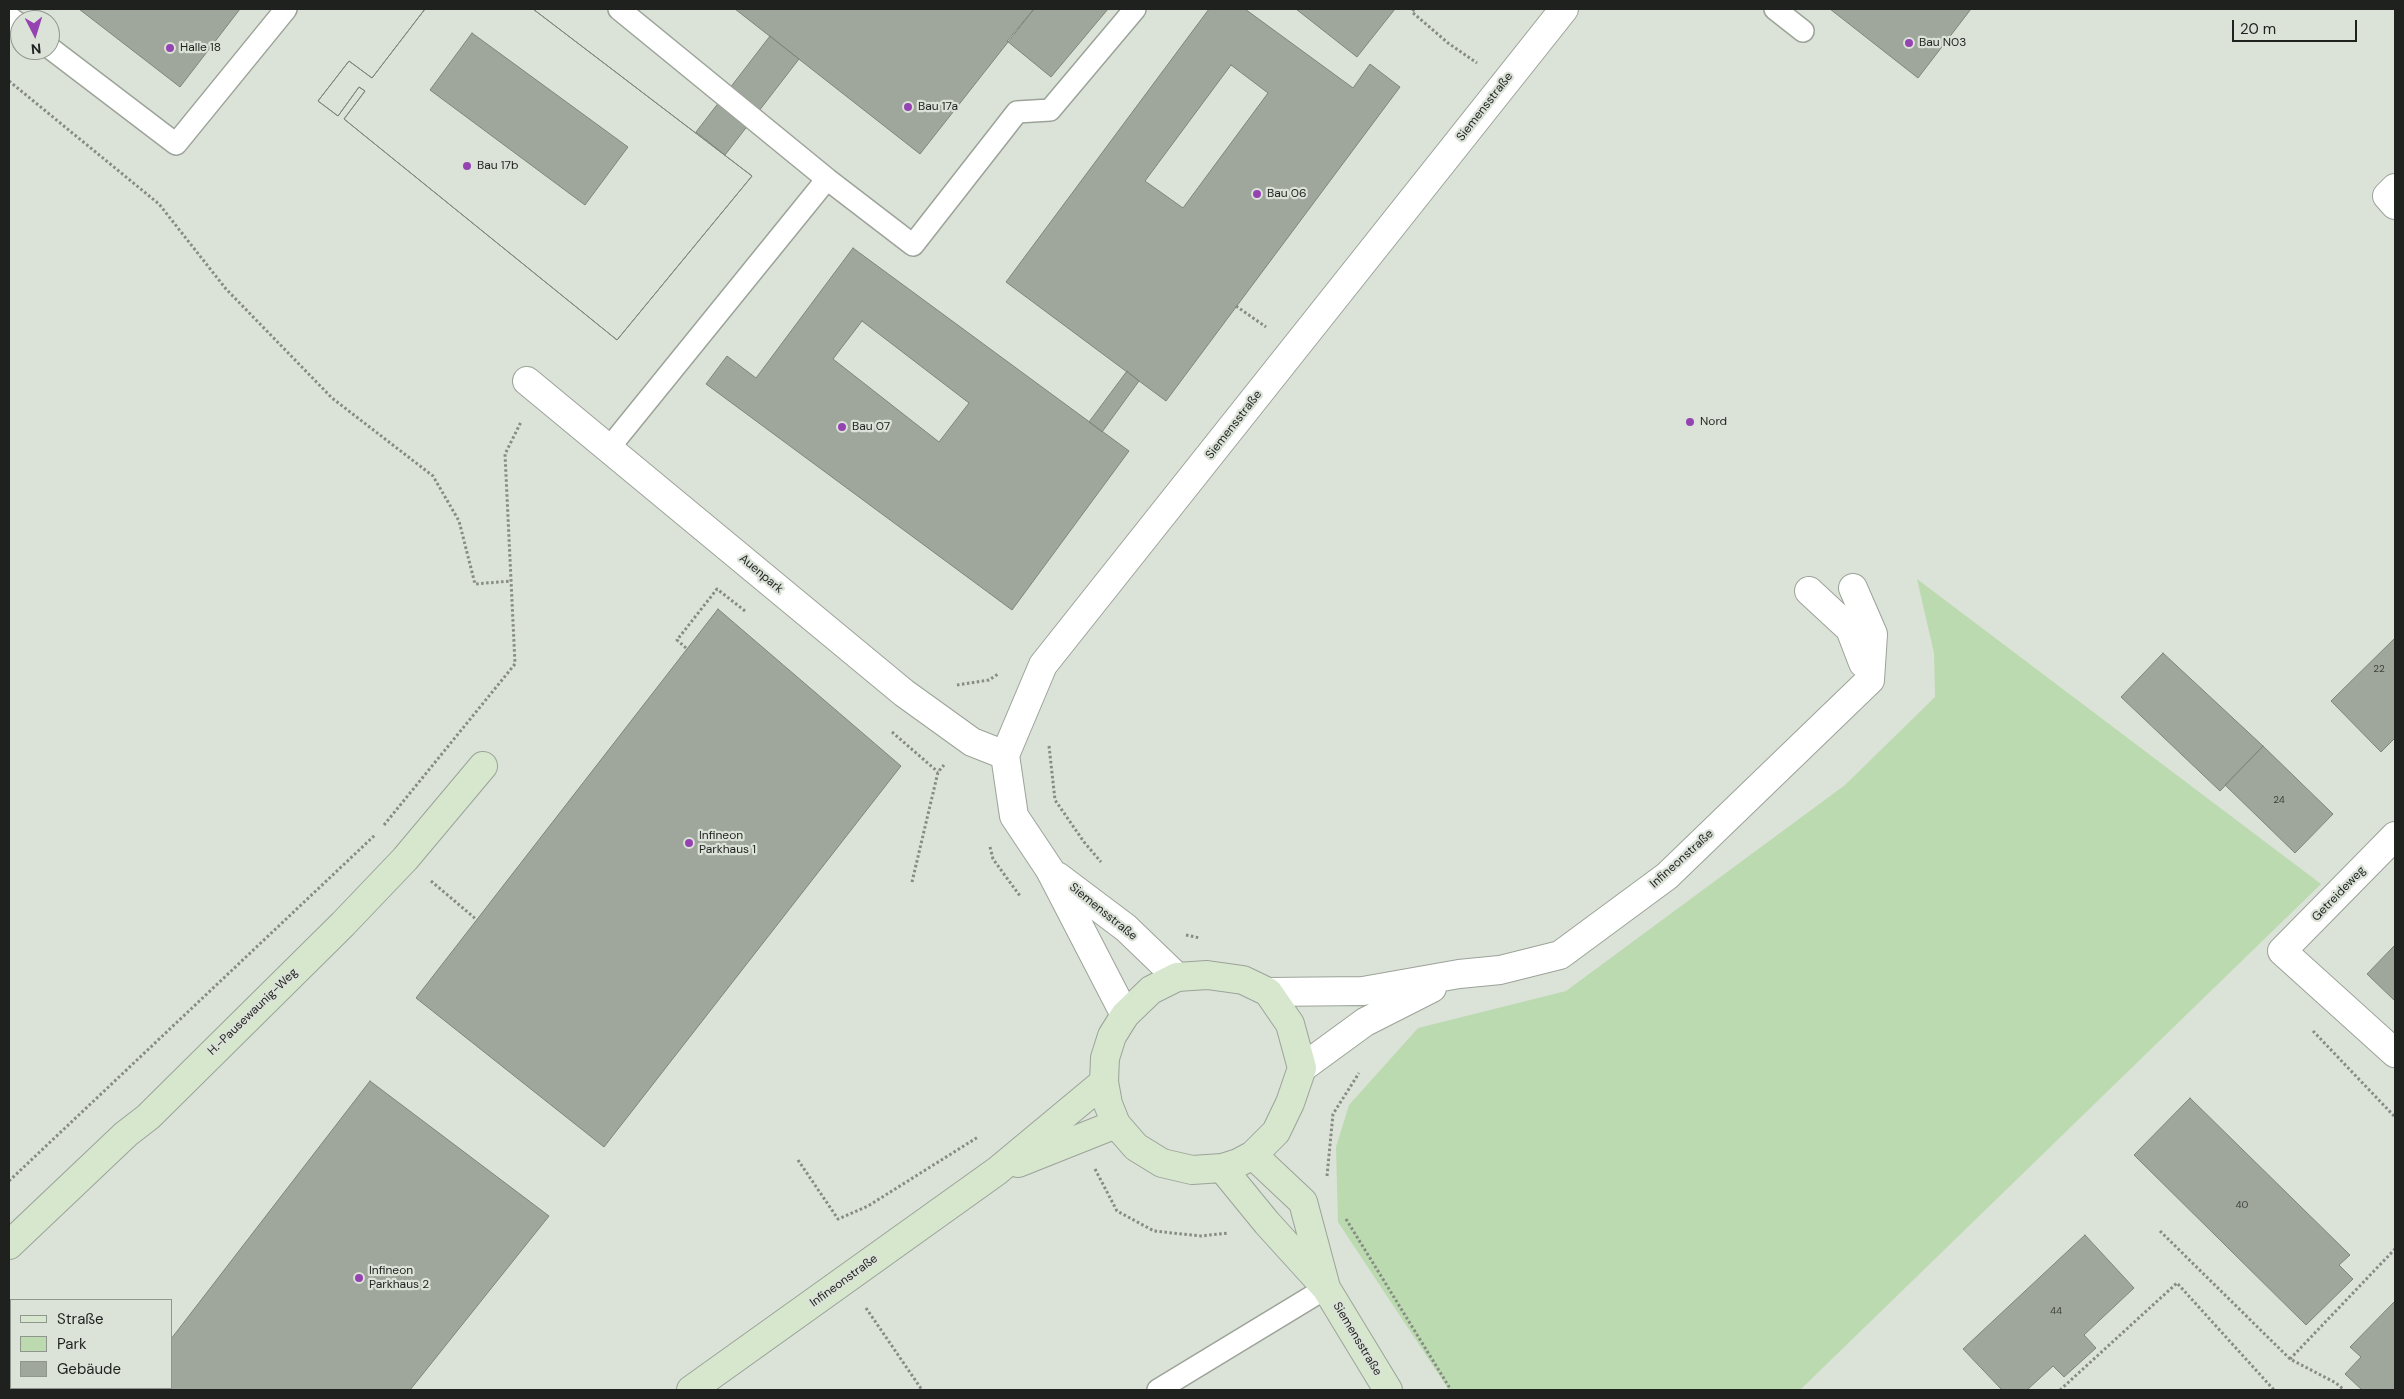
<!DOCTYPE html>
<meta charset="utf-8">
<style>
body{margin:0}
#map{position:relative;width:2404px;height:1399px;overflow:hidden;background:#dbe2d8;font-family:"DM Sans",sans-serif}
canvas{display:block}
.frame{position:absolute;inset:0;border:10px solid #1f211e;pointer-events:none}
.legend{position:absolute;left:10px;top:1299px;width:162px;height:90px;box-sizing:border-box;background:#dbe2d8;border:1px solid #90958e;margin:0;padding:6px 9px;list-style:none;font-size:15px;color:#1f211e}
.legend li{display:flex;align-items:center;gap:10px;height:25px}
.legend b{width:25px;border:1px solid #90958e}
.north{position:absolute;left:10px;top:10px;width:50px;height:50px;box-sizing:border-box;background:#dbe2d8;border:1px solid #90958e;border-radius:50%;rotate:175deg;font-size:14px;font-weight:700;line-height:20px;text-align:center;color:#1f211e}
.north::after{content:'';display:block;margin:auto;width:18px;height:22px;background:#9643b2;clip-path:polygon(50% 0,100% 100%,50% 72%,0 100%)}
.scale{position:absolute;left:2232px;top:20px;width:125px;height:22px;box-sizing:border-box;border:2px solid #1f211e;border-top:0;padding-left:6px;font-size:15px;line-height:18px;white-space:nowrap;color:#1f211e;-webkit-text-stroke:4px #dbe2d8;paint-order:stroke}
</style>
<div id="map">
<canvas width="2404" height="1399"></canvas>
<div class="frame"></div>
<ul class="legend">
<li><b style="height:6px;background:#d6e7ce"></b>Straße</li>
<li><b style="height:14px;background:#bcdab0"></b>Park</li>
<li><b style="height:14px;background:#9fa69c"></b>Gebäude</li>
</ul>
<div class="north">N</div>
<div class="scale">20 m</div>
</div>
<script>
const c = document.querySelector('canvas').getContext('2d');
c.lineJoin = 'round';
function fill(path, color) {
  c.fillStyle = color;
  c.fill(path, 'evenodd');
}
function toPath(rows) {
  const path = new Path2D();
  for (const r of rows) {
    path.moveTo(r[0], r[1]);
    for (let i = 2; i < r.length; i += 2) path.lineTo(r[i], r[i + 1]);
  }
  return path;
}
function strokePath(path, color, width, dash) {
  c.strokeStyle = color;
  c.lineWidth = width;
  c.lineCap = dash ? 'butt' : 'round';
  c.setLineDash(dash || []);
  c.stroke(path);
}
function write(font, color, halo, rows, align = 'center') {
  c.font = font + ' "DM Sans",sans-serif';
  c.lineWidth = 4.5;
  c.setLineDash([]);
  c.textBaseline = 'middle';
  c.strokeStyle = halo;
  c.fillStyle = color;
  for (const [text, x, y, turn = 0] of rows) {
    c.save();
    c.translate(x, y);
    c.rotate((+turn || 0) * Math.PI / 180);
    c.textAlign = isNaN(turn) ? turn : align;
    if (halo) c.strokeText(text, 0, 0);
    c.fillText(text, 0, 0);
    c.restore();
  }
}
const green = toPath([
 [1917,579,2321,884,1800,1390,1449,1390,1338,1222,1336,1147,1349,1105,1418,1028,1566,991,1845,785,1935,697,1934,653]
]);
const building = toPath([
 [79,9,240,9,180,87,79,9],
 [425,9,533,9,752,176,617,340,344,119,365,91,359,87,338,116,318,101,349,61,372,78,425,9],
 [472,33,628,147,585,205,430,90,472,33],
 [425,9,533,9,752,176,617,340,344,119,365,91,359,87,338,116,318,101,349,61,372,78,425,9],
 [735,9,1034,9,920,154,735,9],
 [1034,9,1108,9,1051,77,1007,41,1034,9],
 [1209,9,1245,9,1353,88,1370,64,1400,87,1166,401,1006,282,1209,9],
 [1231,65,1268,93,1183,208,1145,181,1231,65],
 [1296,9,1395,9,1357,57,1296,9],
 [1830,9,1971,9,1918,78,1830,9],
 [770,36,799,59,725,155,696,132,770,36],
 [853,248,1129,451,1012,610,706,384,727,356,756,378,853,248],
 [862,321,969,403,939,442,833,359,862,321],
 [1127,371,1139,381,1102,432,1089,422,1127,371],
 [718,609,901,766,604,1147,416,998,718,609],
 [2395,638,2395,738,2381,752,2331,701,2395,638],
 [2163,653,2263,746,2220,791,2121,697,2163,653],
 [2263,746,2333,814,2295,853,2225,785,2263,746],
 [2395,945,2395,1001,2367,974,2395,945],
 [370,1081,549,1216,410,1390,132,1390,134,1388,171,1388,171,1339,370,1081],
 [2190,1098,2350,1255,2339,1265,2353,1279,2306,1325,2134,1155,2190,1098],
 [2085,1235,2134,1288,2084,1335,2096,1348,2064,1377,2053,1366,2027,1390,2002,1390,1963,1349,2085,1235],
 [2395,1301,2395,1390,2362,1390,2345,1374,2361,1357,2350,1347,2395,1301]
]);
const path = toPath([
 [1414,9,1412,12,1448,43,1477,63],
 [9,81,159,204,226,289,332,398,433,476,459,521,475,584,511,581],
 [1236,306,1266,327],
 [686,648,677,640,717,589,745,611],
 [957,685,989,680,998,674],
 [892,732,938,772],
 [1049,746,1055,800,1084,842,1101,862],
 [384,825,515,664,505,454,521,422],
 [990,847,993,859,1020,896],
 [431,881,477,920],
 [912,882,938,772,944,765],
 [1186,935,1200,938],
 [2313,1031,2395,1117],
 [798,1160,838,1219,868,1206,978,1137],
 [1095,1169,1117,1211,1154,1231,1201,1236,1228,1233],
 [1327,1176,1333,1114,1359,1073],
 [9,1181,375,835],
 [1346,1219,1451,1390],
 [2160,1231,2290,1359,2336,1383,2344,1390],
 [866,1308,922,1390],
 [2290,1359,2395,1249],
 [2060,1390,2177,1283,2274,1390]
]);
const lane = toPath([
 [619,9,827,179],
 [1775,9,1803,31],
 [9,17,20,25],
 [50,48,176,144,286,9],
 [609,448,827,179,913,245,1017,112,1050,110,1135,9],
 [1158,1390,1326,1288]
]);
const street = toPath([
 [2395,188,2387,196,2395,205],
 [527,381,904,693,972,742,1005,755],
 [1809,591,1850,629,1863,663],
 [2395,836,2282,951,2395,1053],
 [1057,876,1126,928,1177,977],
 [1268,992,1363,991,1459,974,1500,970,1560,955,1667,876,1870,680,1873,634,1853,588],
 [1125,1015,1050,870,1014,816,1005,755,1043,665,1564,9],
 [1302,1068,1365,1022,1432,988]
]);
const secondary = toPath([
 [1207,975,1243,980,1268,992,1290,1024,1302,1068,1290,1103,1276,1132,1253,1155,1238,1163,1222,1168,1192,1170,1162,1163,1136,1147,1116,1124,1108,1104,1104,1082,1105,1058,1112,1036,1125,1015,1151,990,1177,977,1207,975],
 [1253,1155,1303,1202,1325,1284],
 [1018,1163,1116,1124],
 [1222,1168,1267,1223,1326,1288,1388,1390],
 [9,1245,126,1134,148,1117,343,924,405,859,483,766],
 [691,1390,997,1171,1104,1082]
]);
const markers = [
 [1909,43,5,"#9643b2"],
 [170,48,5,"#9643b2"],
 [908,107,5,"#9643b2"],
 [467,166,5,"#9643b2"],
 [1257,194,5,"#9643b2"],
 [1690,422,5,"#9643b2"],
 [842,427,5,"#9643b2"],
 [689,843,5,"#9643b2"],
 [359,1278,5,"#9643b2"]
];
const numberNames = [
 ["22",2379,669],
 ["24",2279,800],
 ["40",2242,1205],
 ["44",2056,1311]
];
const poiNames = [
 ["Bau N03",1919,43],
 ["Halle 18",180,48],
 ["Bau 17a",918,107],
 ["Bau 17b",477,166],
 ["Bau 06",1267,194],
 ["Nord",1700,422],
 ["Bau 07",852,427],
 ["Infineon",699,836],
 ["Parkhaus 1",699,850],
 ["Infineon",369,1271],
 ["Parkhaus 2",369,1285]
];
const streetNames = [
 ["Siemensstraße",1485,107,-52],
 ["Siemensstraße",1234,425,-52],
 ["Auenpark",761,574,40],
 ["Infineonstraße",1682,859,-42],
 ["Getreideweg",2339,894,-46],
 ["Siemensstraße",1103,912,39],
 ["H.-Pausewaunig-Weg",253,1012,-44],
 ["Infineonstraße",844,1281,-36],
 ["Siemensstraße",1357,1339,59]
];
fill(green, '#bcdab0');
fill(building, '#9fa69c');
strokePath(building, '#7e857b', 1);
strokePath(lane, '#9ca399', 24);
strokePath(street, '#9ca399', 30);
strokePath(secondary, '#9ca399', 30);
strokePath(path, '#868b84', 3, [2.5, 2.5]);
strokePath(lane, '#fff', 21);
strokePath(street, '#fff', 28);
strokePath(secondary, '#d6e7ce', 28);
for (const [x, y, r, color] of markers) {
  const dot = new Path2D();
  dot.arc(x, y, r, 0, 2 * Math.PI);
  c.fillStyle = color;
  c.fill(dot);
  strokePath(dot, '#dbe2d8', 2);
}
write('10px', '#3f423e', null, numberNames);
write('12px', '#1f211e', '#dbe2d8', poiNames, 'left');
write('12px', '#1f211e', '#dbe2d8', streetNames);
</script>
